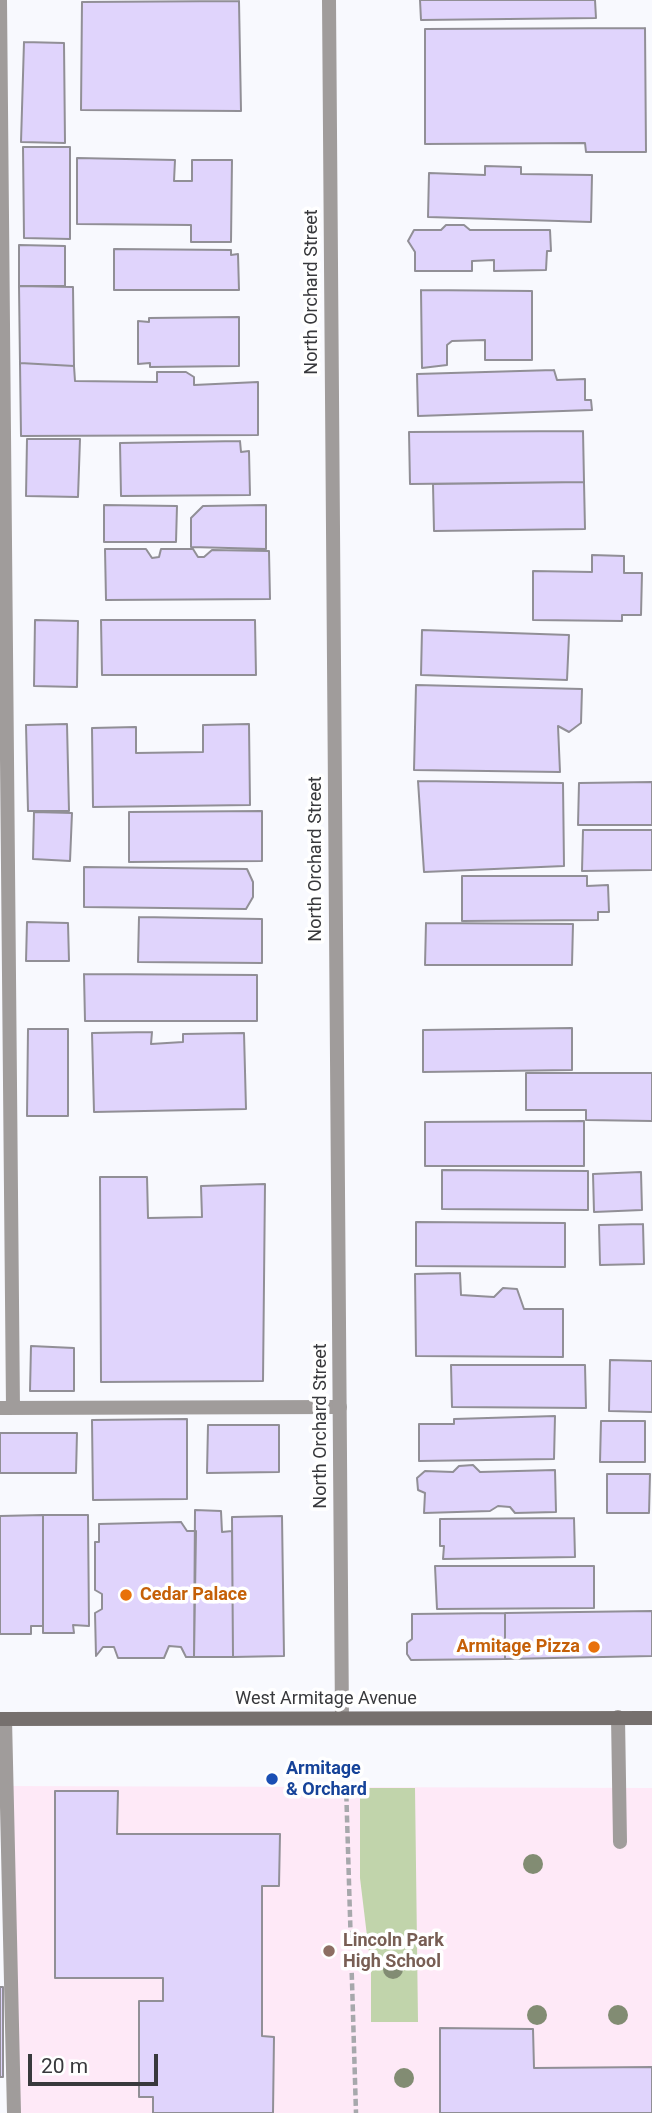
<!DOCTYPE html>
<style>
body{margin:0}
#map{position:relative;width:652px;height:2113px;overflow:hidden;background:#f8f9fe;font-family:Roboto,sans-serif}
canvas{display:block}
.scale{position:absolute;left:28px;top:2054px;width:130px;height:32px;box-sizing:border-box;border:4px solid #38393c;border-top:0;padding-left:9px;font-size:21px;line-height:24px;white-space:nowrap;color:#38393c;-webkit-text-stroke:5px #fff;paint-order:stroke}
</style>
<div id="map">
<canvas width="652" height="2113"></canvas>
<div class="scale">20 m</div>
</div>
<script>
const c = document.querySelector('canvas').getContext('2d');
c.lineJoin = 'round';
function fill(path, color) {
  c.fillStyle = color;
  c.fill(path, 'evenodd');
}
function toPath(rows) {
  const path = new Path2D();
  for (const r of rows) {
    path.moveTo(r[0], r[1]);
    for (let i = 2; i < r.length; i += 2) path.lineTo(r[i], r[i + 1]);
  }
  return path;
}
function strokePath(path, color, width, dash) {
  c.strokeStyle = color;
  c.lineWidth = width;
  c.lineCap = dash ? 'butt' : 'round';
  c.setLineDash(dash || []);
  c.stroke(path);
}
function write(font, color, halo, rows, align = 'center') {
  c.font = font + ' Roboto,sans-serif';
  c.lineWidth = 7;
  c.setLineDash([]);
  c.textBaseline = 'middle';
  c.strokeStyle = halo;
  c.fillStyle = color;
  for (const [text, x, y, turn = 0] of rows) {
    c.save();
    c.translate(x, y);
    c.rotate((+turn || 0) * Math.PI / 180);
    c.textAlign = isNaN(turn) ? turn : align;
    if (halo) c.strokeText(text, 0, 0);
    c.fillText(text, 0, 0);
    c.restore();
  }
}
const education = toPath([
 [4,1786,652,1788,652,2113,8,2113]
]);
const green = toPath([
 [360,1788,415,1788,418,2022,371,2022,371,1969,360,1878]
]);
const building = toPath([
 [420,0,595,0,596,18,421,20,420,0],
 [239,1,241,111,81,110,82,2,239,1],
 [645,28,646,152,586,152,585,143,425,144,425,29,645,28],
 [24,42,64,43,65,143,21,142,24,42],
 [23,147,70,147,70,239,24,238,23,147],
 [77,158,175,160,174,181,192,181,192,160,232,160,231,242,191,242,191,225,77,224,77,158],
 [485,166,521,167,521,174,592,175,591,222,428,217,429,173,485,175,485,166],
 [446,225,464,225,470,230,550,230,551,251,547,251,546,270,494,271,494,260,472,261,472,271,415,271,415,252,408,241,414,230,441,230,446,225],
 [19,245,65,246,65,286,19,286,19,245],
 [114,249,231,250,231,255,238,254,239,290,114,290,114,249],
 [19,286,73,287,74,366,20,363,19,286],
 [421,290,532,291,532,360,485,360,485,340,452,341,447,345,447,365,422,368,421,290],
 [239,317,239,366,150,367,150,363,138,364,138,321,149,322,149,318,239,317],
 [20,363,74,366,75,381,157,382,157,372,186,372,194,377,194,385,258,382,258,435,21,436,20,363],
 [554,370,557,380,585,379,585,400,591,400,592,410,418,416,417,374,554,370],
 [583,431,584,482,410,484,409,432,583,431],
 [27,439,80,439,78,497,26,496,27,439],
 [240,441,241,452,249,451,250,495,121,496,120,443,240,441],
 [584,482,585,529,434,531,433,484,584,482],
 [104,505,177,506,176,542,104,542,104,505],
 [266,505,266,549,191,547,191,518,203,506,266,505],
 [105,549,146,549,152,558,159,557,161,549,193,549,198,557,204,557,212,550,269,551,270,599,106,600,105,549],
 [592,555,624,556,624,573,642,573,641,615,622,615,622,621,533,620,533,571,592,572,592,555],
 [35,620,78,621,77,687,34,686,35,620],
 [101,620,255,620,256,675,102,675,101,620],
 [422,630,569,635,567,680,421,675,422,630],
 [416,685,582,689,581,723,569,732,558,726,560,772,414,770,416,685],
 [67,724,69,811,28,811,26,725,67,724],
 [249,724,250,805,93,807,92,728,136,727,136,753,203,752,203,725,249,724],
 [418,781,563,783,564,866,424,872,418,781],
 [652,782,652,825,578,825,579,783,652,782],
 [262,811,262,861,129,862,129,812,262,811],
 [34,812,72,813,70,861,33,859,34,812],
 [583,830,652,830,652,870,582,871,583,830],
 [84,867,247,869,253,882,253,897,246,909,84,907,84,867],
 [462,876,587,876,587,886,608,885,609,912,598,912,598,920,462,921,462,876],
 [139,917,262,919,262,963,138,962,139,917],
 [27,922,68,923,69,961,26,961,27,922],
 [426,923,573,924,572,965,425,965,426,923],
 [84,974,257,975,257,1021,85,1021,84,974],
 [572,1028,572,1070,423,1072,423,1030,572,1028],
 [28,1029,68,1029,68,1116,27,1116,28,1029],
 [152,1032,151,1044,183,1042,183,1034,244,1033,246,1109,94,1112,92,1033,152,1032],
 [526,1073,652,1073,652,1121,586,1120,586,1110,526,1110,526,1073],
 [584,1121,584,1166,425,1166,425,1122,584,1121],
 [442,1170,588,1171,588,1210,442,1209,442,1170],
 [641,1172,642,1210,594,1212,593,1174,641,1172],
 [100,1177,147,1177,148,1218,202,1217,201,1186,265,1184,263,1381,101,1382,100,1177],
 [416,1222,565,1223,565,1267,416,1266,416,1222],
 [643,1224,644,1264,600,1265,599,1225,643,1224],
 [460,1273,461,1295,494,1297,503,1288,517,1289,524,1309,563,1309,563,1357,416,1356,415,1274,460,1273],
 [31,1346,74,1348,74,1391,30,1391,31,1346],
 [610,1360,652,1361,652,1412,609,1411,610,1360],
 [451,1365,585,1365,586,1408,452,1407,451,1365],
 [555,1416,554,1459,419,1461,419,1424,454,1424,454,1419,555,1416],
 [187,1419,187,1499,93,1500,92,1420,187,1419],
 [601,1421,645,1421,645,1462,600,1462,601,1421],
 [208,1425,279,1425,279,1472,207,1473,208,1425],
 [0,1433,77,1433,76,1473,0,1473,0,1433],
 [473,1465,480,1472,555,1470,556,1512,515,1513,510,1507,498,1506,490,1511,424,1513,425,1493,418,1490,417,1478,425,1471,453,1472,459,1466,473,1465],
 [607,1474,650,1474,649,1513,607,1513,607,1474],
 [195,1510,221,1511,222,1532,232,1531,233,1657,194,1657,195,1510],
 [43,1515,43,1626,31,1626,31,1634,0,1634,0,1516,43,1515],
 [43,1515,88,1515,89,1626,73,1625,74,1633,43,1633,43,1515],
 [282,1516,284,1656,233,1657,232,1517,282,1516],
 [574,1518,575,1557,443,1559,444,1546,440,1546,440,1519,574,1518],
 [181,1522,187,1531,196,1531,194,1657,186,1657,181,1647,169,1646,164,1658,118,1658,114,1647,103,1647,96,1656,95,1613,102,1609,102,1594,95,1590,95,1542,99,1542,99,1524,181,1522],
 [435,1566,594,1566,594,1608,437,1609,435,1566],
 [652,1611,652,1656,505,1659,505,1613,652,1611],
 [505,1613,505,1659,411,1660,407,1654,407,1643,412,1639,412,1614,505,1613],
 [55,1791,118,1791,117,1834,280,1834,279,1886,262,1886,262,2036,274,2037,273,2113,153,2113,153,2097,139,2097,139,2001,163,2001,163,1978,55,1978,55,1791],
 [0,1987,3,1987,3,2077,0,2077,0,1987],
 [440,2028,533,2029,534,2068,652,2067,652,2113,440,2113,440,2028]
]);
const path = toPath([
 [346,1784,356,2113]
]);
const lane = toPath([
 [0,0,13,1408],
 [0,1408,340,1407],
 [618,1717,620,1842],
 [5,1719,14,2113]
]);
const street = toPath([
 [329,0,342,1718]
]);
const secondary = toPath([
 [0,1719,652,1718]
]);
const trees = [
 [533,1864],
 [393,1969],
 [537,2015],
 [618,2015],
 [404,2078]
];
const markers = [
 [126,1595,7,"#e8710a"],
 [594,1647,7,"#e8710a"],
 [272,1779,7,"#1a4fb4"],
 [329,1951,7,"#8d6e63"]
];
const streetNames = [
 ["North Orchard Street",312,292,-90],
 ["North Orchard Street",316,859,-90],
 ["North Orchard Street",321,1426,-90],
 ["West Armitage Avenue",326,1699]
];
const foodNames = [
 ["Cedar Palace",140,1595],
 ["Armitage Pizza",580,1647,"right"]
];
const transitNames = [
 ["Armitage",286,1769],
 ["& Orchard",286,1790]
];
const educationNames = [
 ["Lincoln Park",343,1941],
 ["High School",343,1962]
];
fill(education, '#fee9f7');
fill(green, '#c1d4ab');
fill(building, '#e0d4fc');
strokePath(building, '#918f96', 2);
strokePath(path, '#a7a8ac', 4.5, [7, 3.5]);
strokePath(lane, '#a09c9b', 14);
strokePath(street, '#a09c9b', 14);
strokePath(secondary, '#76706e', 14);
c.fillStyle = '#828c73';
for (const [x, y] of trees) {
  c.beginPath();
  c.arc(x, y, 10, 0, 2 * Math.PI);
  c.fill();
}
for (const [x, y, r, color] of markers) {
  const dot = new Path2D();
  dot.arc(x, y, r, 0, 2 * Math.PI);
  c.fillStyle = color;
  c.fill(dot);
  strokePath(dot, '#fff', 2.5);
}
write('18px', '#38393c', '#fff', streetNames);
write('bold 18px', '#c56008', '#fff', foodNames, 'left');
write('bold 18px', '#164399', '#fff', transitNames, 'left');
write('bold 18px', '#785e54', '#fff', educationNames, 'left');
</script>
